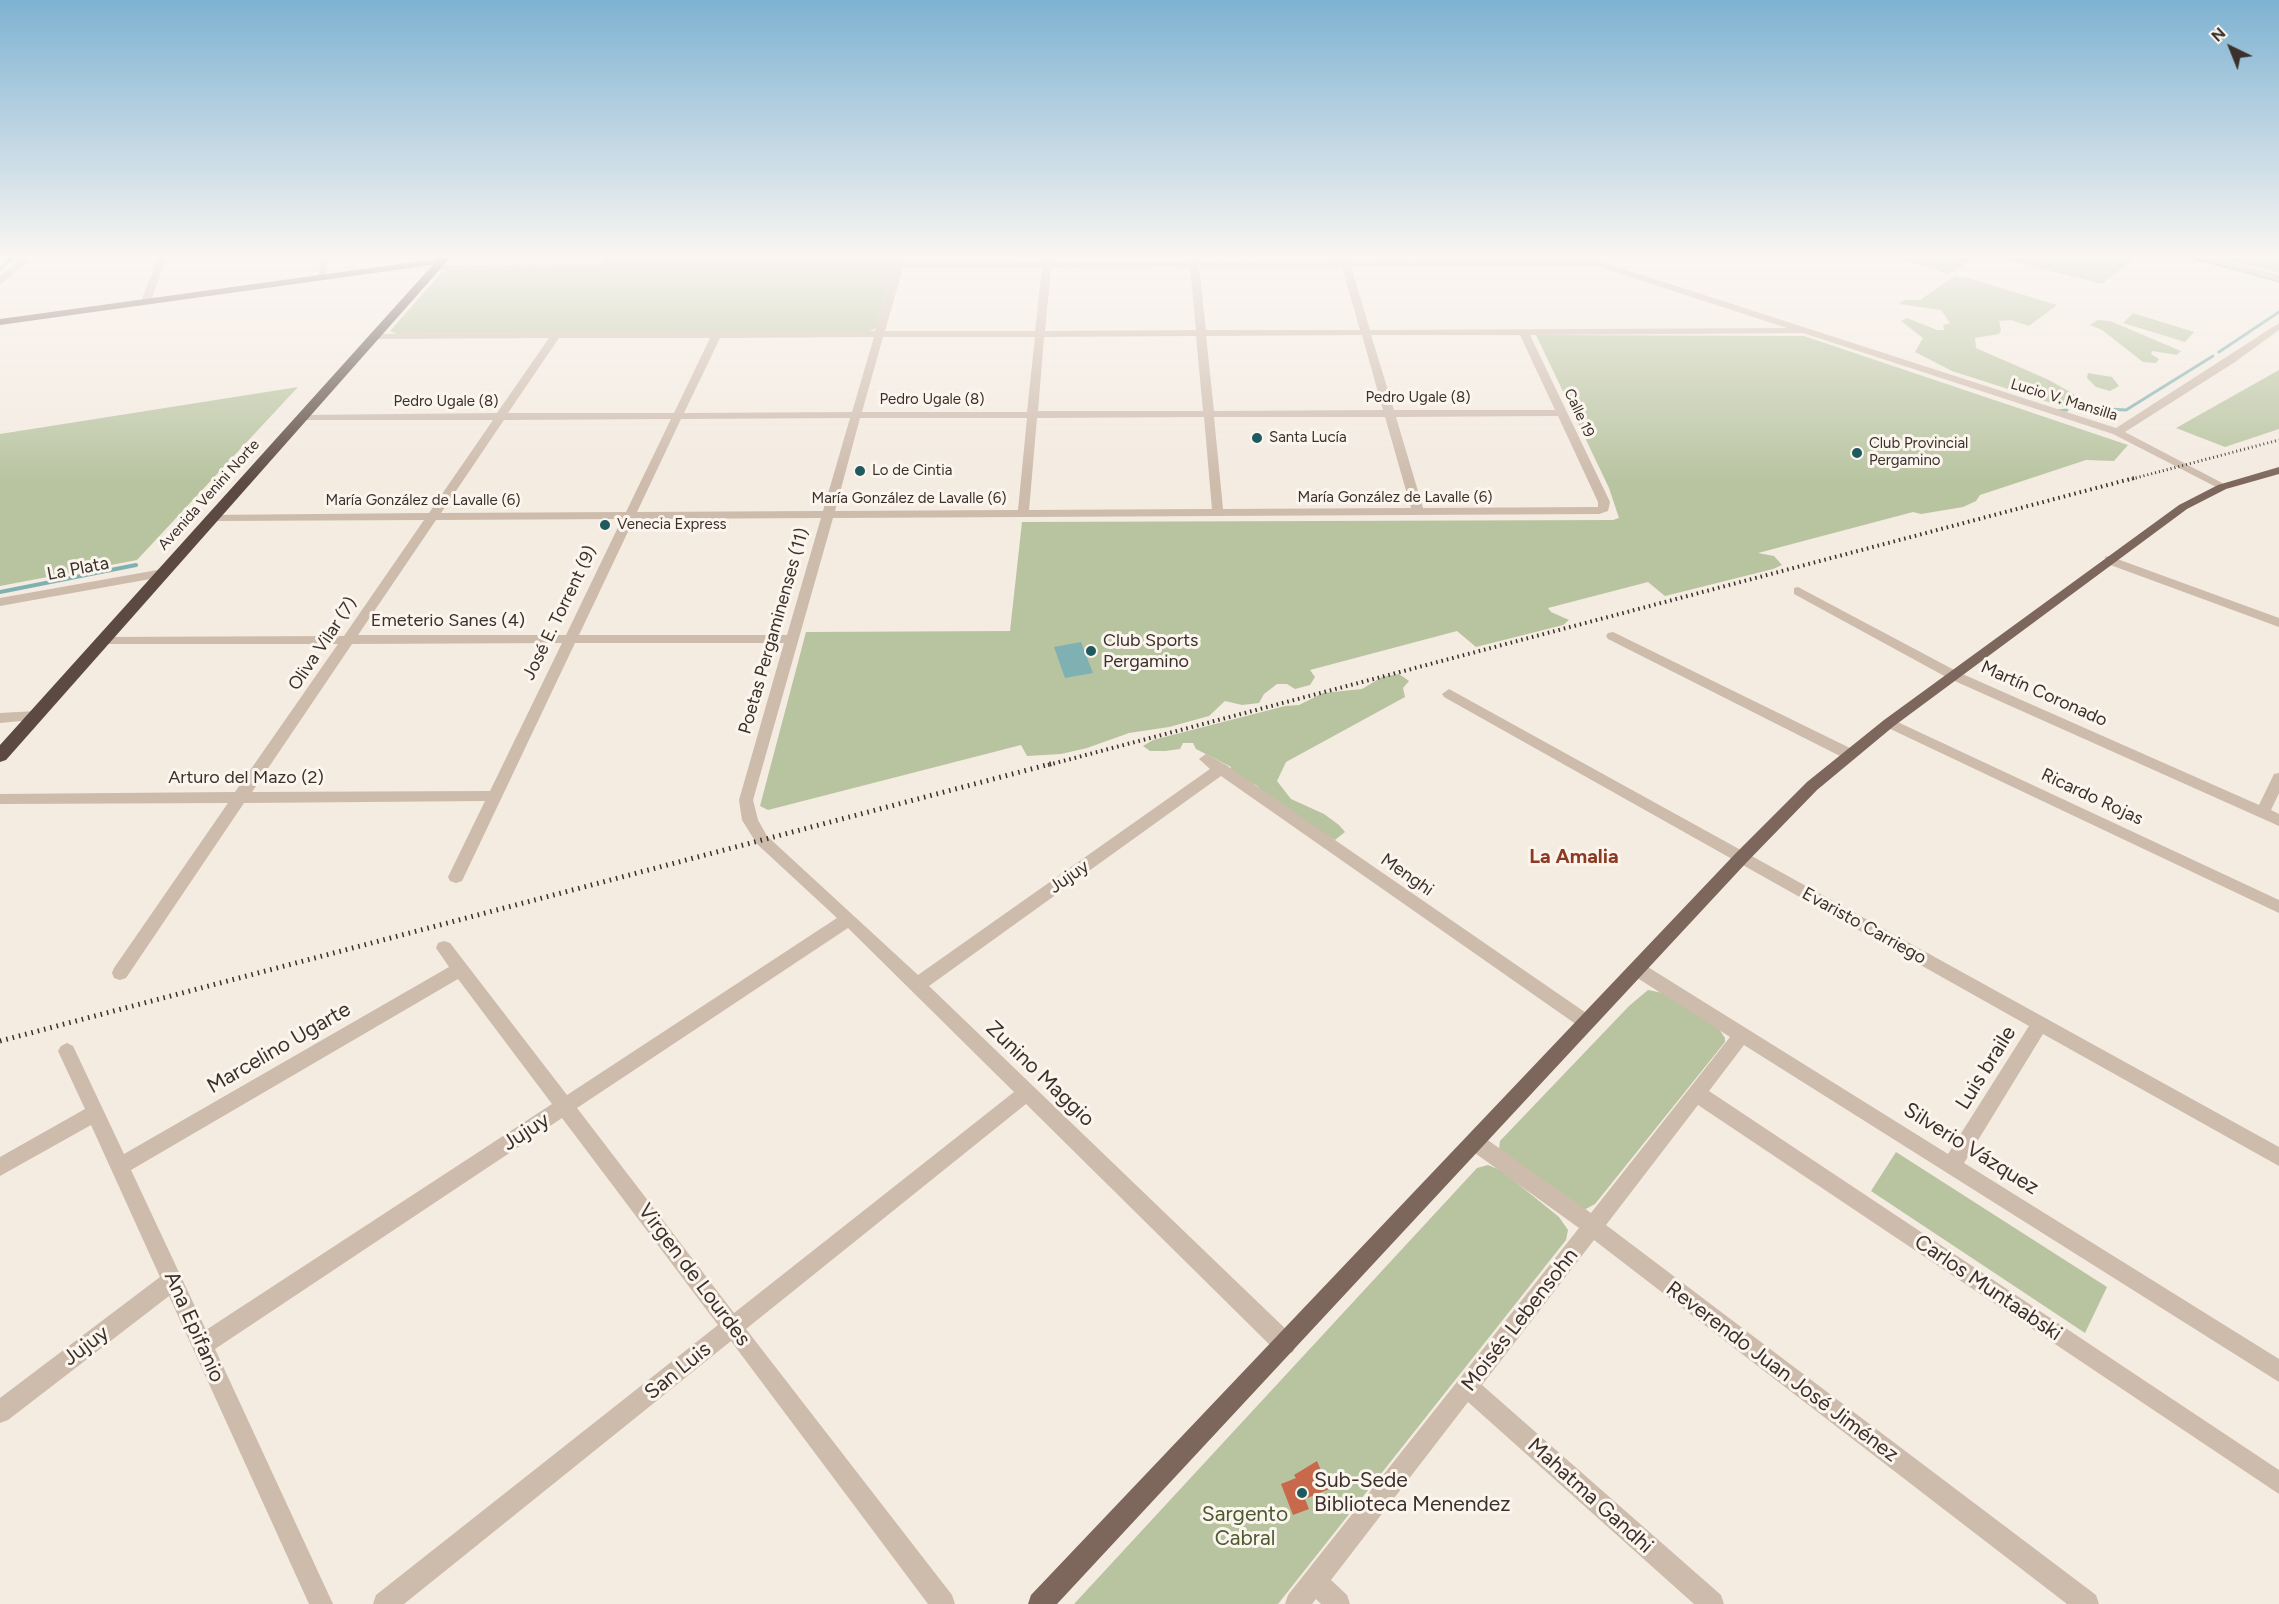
<!DOCTYPE html>
<meta charset="utf-8">
<style>
body{margin:0}
#map{position:relative;width:2279px;height:1604px;overflow:hidden;background:#f4ebe1;font-family:Figtree,sans-serif}
canvas{display:block}
.north{position:absolute;left:2201px;top:18px;width:60px;height:60px;-webkit-text-stroke:4px #fbf5ee;paint-order:stroke;rotate:317deg;font-size:16px;font-weight:700;line-height:24px;text-align:center;color:#3b302b}
.north::after{content:'';display:block;margin:auto;width:21px;height:27px;background:#3b302b;clip-path:polygon(50% 0,100% 100%,50% 72%,0 100%)}
</style>
<div id="map">
<canvas width="2279" height="1604"></canvas>
<div class="north">N</div>
</div>
<script>
const c = document.querySelector('canvas').getContext('2d');
c.lineJoin = 'round';
function fill(path, color) {
  c.fillStyle = color;
  c.fill(path, 'evenodd');
}
function toPath(rows) {
  const path = new Path2D();
  for (const r of rows) {
    path.moveTo(r[0], r[1]);
    for (let i = 2; i < r.length; i += 2) path.lineTo(r[i], r[i + 1]);
  }
  return path;
}
function strokePath(path, color, width, dash) {
  c.strokeStyle = color;
  c.lineWidth = width;
  c.lineCap = dash ? 'butt' : 'round';
  c.setLineDash(dash || []);
  c.stroke(path);
}
function write(font, color, halo, rows, align = 'center') {
  c.font = font + ' Figtree,sans-serif';
  c.lineWidth = 6;
  c.setLineDash([]);
  c.textBaseline = 'middle';
  c.strokeStyle = halo;
  c.fillStyle = color;
  for (const [text, x, y, turn = 0] of rows) {
    c.save();
    c.translate(x, y);
    c.rotate((+turn || 0) * Math.PI / 180);
    c.textAlign = isNaN(turn) ? turn : align;
    if (halo) c.strokeText(text, 0, 0);
    c.fillText(text, 0, 0);
    c.restore();
  }
}
const green = toPath([
 [606,258,897,258,876,328,867,332,397,334,390,331,442,272,447,270,599,268],
 [1897,258,1973,258,1949,274],
 [2000,258,2135,258,2102,284],
 [2220,258,2279,258,2279,273],
 [1955,276,1968,278,2057,305,2029,326,2011,320,1999,321,2001,330,1999,334,1975,338,1976,348,2049,380,2075,395,2064,407,1952,371,1915,352,1923,338,1901,321,1907,318,1937,330,1944,330,1943,325,1950,323,1941,310,1899,304,1904,300,1920,300],
 [2133,313,2194,332,2185,342,2123,323],
 [2098,320,2110,321,2181,351,2177,355,2152,351,2151,354,2159,359,2156,363,2143,362,2102,330,2090,325],
 [1536,335,1804,336,2128,445,2114,461,2086,460,1980,495,1976,501,1963,507,1921,514,1913,512,1758,553,1774,556,1782,565,1773,569,1665,596,1648,582,1548,608,1551,612,1569,620,1563,625,1476,647,1457,631,1310,670,1315,677,1310,685,1295,689,1287,684,1277,684,1264,694,1259,703,1242,705,1225,701,1209,716,1169,727,1129,733,1087,748,1061,754,1027,756,1021,745,768,810,760,806,806,632,1010,631,1022,522,1613,520,1619,518,1609,488],
 [2279,370,2279,429,2225,447,2176,428],
 [2088,373,2112,377,2119,386,2110,391,2096,387,2087,378],
 [298,387,137,560,0,586,0,434],
 [1399,674,1409,681,1403,688,1405,697,1286,762,1277,781,1291,799,1324,814,1339,825,1345,832,1335,840,1276,804,1256,785,1242,780,1230,771,1231,767,1196,749,1193,743,1183,743,1180,749,1165,751,1150,751,1143,746,1153,740,1285,706,1299,705,1323,693,1362,689,1382,677],
 [1648,990,1663,993,1719,1029,1725,1038,1725,1042,1595,1204,1584,1210,1499,1149,1500,1141,1629,1006],
 [1896,1152,2107,1287,2085,1333,1871,1191],
 [1488,1165,1502,1171,1559,1217,1568,1230,1566,1240,1278,1604,1074,1604,1477,1168]
]);
const water = toPath([
 [1081,642,1093,673,1065,678,1054,647]
]);
const streamFar1 = toPath([
 [2193,258,2279,281],
 [0,269,12,258],
 [2219,352,2279,312],
 [2074,407,2126,410,2213,356],
 [2056,411,2067,410]
]);
const stream = toPath([
 [0,592,136,565]
]);
const building = toPath([
 [1317,1461,1322,1473,1327,1471,1334,1487,1305,1499,1309,1509,1293,1515,1281,1484,1296,1478,1294,1475]
]);
const minor = toPath([
 [22,258,32,258,0,285,0,277,22,258],
 [158,258,166,258,151,301,143,303,141,301,158,258],
 [321,258,329,258,326,276,322,279,318,276,321,258],
 [897,258,905,258,904,263,1042,262,1043,258,1051,258,1051,262,1190,262,1190,258,1198,258,1199,262,1341,261,1340,258,1348,258,1349,261,1583,260,1590,258,2116,428,2279,323,2279,330,2235,362,2125,432,2226,485,2226,489,2222,490,2113,434,1803,333,1530,335,1610,502,1608,511,1599,514,833,518,753,800,758,820,767,836,918,975,1210,769,1199,759,1206,754,1226,765,1592,1017,1595,1022,1592,1027,1586,1029,1580,1027,1221,776,929,986,1293,1336,1296,1344,1293,1352,1285,1355,1277,1352,1026,1104,746,1329,952,1595,955,1604,928,1604,731,1341,404,1604,373,1604,376,1595,718,1325,562,1118,215,1349,333,1604,309,1604,169,1296,8,1420,0,1423,0,1398,160,1277,91,1125,0,1176,0,1157,85,1109,58,1051,61,1046,67,1043,73,1046,124,1154,449,967,436,948,438,943,444,941,450,943,567,1095,837,918,757,844,742,820,739,800,784,643,575,643,462,881,456,883,450,881,448,877,485,801,244,803,126,978,120,980,114,978,112,973,114,968,228,803,0,804,0,794,235,792,338,644,104,644,99,643,97,640,99,637,344,636,424,520,214,521,210,519,210,515,429,513,493,420,302,420,297,417,298,415,497,413,549,338,375,339,370,336,372,334,875,331,894,268,437,270,433,267,434,265,895,263,897,258],
 [1351,266,1596,266,1787,328,1370,330,1351,266],
 [1190,267,1196,330,1045,331,1051,268,1190,267],
 [1199,267,1342,267,1360,330,1206,330,1199,267],
 [903,268,1042,268,1035,331,885,331,903,268],
 [1362,335,1383,410,1214,411,1206,336,1362,335],
 [1371,335,1520,335,1555,410,1394,410,1371,335],
 [1196,336,1203,411,1038,411,1044,337,1196,336],
 [874,337,852,412,684,413,720,338,874,337],
 [883,337,1035,337,1027,412,862,412,883,337],
 [559,338,710,338,674,413,508,413,559,338],
 [1558,416,1598,502,1598,507,1423,508,1396,417,1558,416],
 [1204,417,1212,509,1029,510,1037,418,1204,417],
 [1214,417,1385,417,1411,508,1223,509,1214,417],
 [850,418,823,511,637,512,681,419,850,418],
 [860,418,1027,418,1018,510,835,511,860,418],
 [671,419,626,512,441,513,504,420,671,419],
 [821,518,787,635,579,635,634,519,821,518],
 [622,519,566,635,358,635,436,520,622,519],
 [562,643,490,791,252,792,352,644,562,643],
 [848,928,1014,1092,734,1313,577,1108,848,928],
 [458,979,552,1104,206,1330,131,1170,458,979],
 [2201,258,2216,258,2279,275,2279,281,2201,258],
 [2109,556,2279,618,2279,627,2105,563,2105,557,2109,556],
 [163,569,169,573,167,576,0,606,0,598,163,569],
 [1798,587,1958,672,2259,805,2274,774,2279,773,2279,793,2271,810,2279,814,2279,826,1948,678,1794,594,1794,588,1798,587],
 [1613,632,1854,750,1856,754,1854,758,1844,758,1608,639,1606,636,1608,633,1613,632],
 [1449,689,2279,1147,2279,1166,2043,1034,1964,1163,2279,1359,2279,1382,1744,1045,1709,1091,2279,1470,2279,1494,1698,1105,1606,1225,2096,1595,2099,1604,2067,1604,1594,1240,1482,1385,1721,1595,1724,1604,1694,1604,1468,1402,1331,1580,1347,1595,1350,1604,1321,1604,1316,1599,1312,1604,1285,1604,1288,1595,1579,1228,1468,1148,1466,1142,1468,1136,1475,1133,1482,1136,1591,1213,1730,1037,1631,974,1629,969,1631,964,1637,962,1643,964,1948,1154,2029,1026,1444,697,1442,694,1449,689],
 [36,711,41,713,43,716,41,719,0,723,0,713,36,711],
 [1889,718,2279,900,2279,913,1884,726,1882,723,1889,718]
]);
const major = toPath([
 [443,258,447,261,446,263,0,325,0,319,443,258],
 [2279,467,2279,474,2226,489,2187,509,1894,726,1817,790,1747,862,1057,1604,1028,1604,1031,1595,1735,854,1807,782,1884,720,2179,505,2218,485,2279,467]
]);
const highway = toPath([
 [439,258,450,258,6,760,0,762,0,745,439,258]
]);
const railFar2 = toPath([
 [2128,480,2279,440]
]);
const railFar1 = toPath([
 [1048,765,2134,478]
]);
const rail = toPath([
 [0,1041,1054,763]
]);
const markers = [
 [1257,438,6,"#1f5a5e"],
 [1857,453,6,"#1f5a5e"],
 [860,471,6,"#1f5a5e"],
 [605,525,6,"#1f5a5e"],
 [1091,651,6,"#1f5a5e"],
 [1302,1493,6,"#1f5a5e"]
];
const farStreetnames = [
 ["Pedro Ugale (8)",1418,398],
 ["Pedro Ugale (8)",932,400],
 ["Lucio V. Mansilla",2064,400,17],
 ["Pedro Ugale (8)",446,402],
 ["Calle 19",1579,413,65],
 ["Avenida Venini Norte",209,495,-48],
 ["María González de Lavalle (6)",1395,498],
 ["María González de Lavalle (6)",909,499],
 ["María González de Lavalle (6)",423,501]
];
const farPoinames = [
 ["Santa Lucía",1269,438],
 ["Club Provincial",1869,444],
 ["Pergamino",1869,461],
 ["Lo de Cintia",872,471],
 ["Venecia Express",617,525]
];
const streetNames = [
 ["La Plata",78,569,-11],
 ["José E. Torrent (9)",560,613,-64],
 ["Emeterio Sanes (4)",448,621],
 ["Poetas Pergaminenses (11)",774,631,-74],
 ["Oliva Vilar (7)",323,644,-56],
 ["Martín Coronado",2044,694,24],
 ["Arturo del Mazo (2)",246,778],
 ["Ricardo Rojas",2092,797,25],
 ["Menghi",1407,875,35],
 ["Jujuy",1069,877,-35],
 ["Evaristo Carriego",1864,926,29]
];
const poiNames = [
 ["Club Sports",1103,641],
 ["Pergamino",1103,662]
];
const neighbourhoodNames = [
 ["La Amalia",1574,857]
];
const nearStreetnames = [
 ["Marcelino Ugarte",279,1048,-30],
 ["Luis braile",1986,1068,-58],
 ["Zunino Maggio",1040,1074,44],
 ["Jujuy",526,1132,-33],
 ["Silverio Vázquez",1971,1149,32],
 ["Virgen de Lourdes",694,1275,53],
 ["Carlos Muntaabski",1988,1288,34],
 ["Moisés Lebensohn",1520,1320,-52],
 ["Ana Epifanio",194,1327,66],
 ["Jujuy",86,1346,-37],
 ["San Luis",678,1371,-39],
 ["Reverendo Juan José Jiménez",1782,1372,37],
 ["Mahatma Gandhi",1590,1496,42]
];
const nearPoinames = [
 ["Sub-Sede",1314,1481],
 ["Biblioteca Menendez",1314,1505]
];
const nearParknames = [
 ["Sargento",1245,1515],
 ["Cabral",1245,1539]
];
fill(green, '#b8c4a0');
fill(water, '#7fb0b2');
strokePath(streamFar1, '#7fb0b2', 3);
strokePath(stream, '#7fb0b2', 4);
fill(building, '#c8694b');
fill(minor, '#cdbbac');
fill(major, '#7d675c');
fill(highway, '#5c4a42');
strokePath(railFar2, '#3b302b', 3, [1, 3]);
strokePath(railFar1, '#3b302b', 4, [1.5, 4]);
strokePath(rail, '#3b302b', 5, [1.5, 5]);
const sky = c.createLinearGradient(0, 0, 0, 483);
sky.addColorStop(0, '#7eb2d2');
sky.addColorStop(0.53, '#faf6f2');
sky.addColorStop(1, '#faf6f200');
c.fillStyle = sky;
c.fillRect(0, 0, 2279, 483);
for (const [x, y, r, color] of markers) {
  const dot = new Path2D();
  dot.arc(x, y, r, 0, 2 * Math.PI);
  c.fillStyle = color;
  c.fill(dot);
  strokePath(dot, '#fbf5ee', 2);
}
write('15px', '#3b302b', '#fbf5ee', farStreetnames);
write('15px', '#3b302b', '#fbf5ee', farPoinames, 'left');
write('18px', '#3b302b', '#fbf5ee', streetNames);
write('18px', '#3b302b', '#fbf5ee', poiNames, 'left');
write('bold 20px', '#8c3b22', '#fbf5ee', neighbourhoodNames);
write('21px', '#3b302b', '#fbf5ee', nearStreetnames);
write('21px', '#3b302b', '#fbf5ee', nearPoinames, 'left');
write('21px', '#4a5a2e', '#fbf5ee', nearParknames);
</script>
